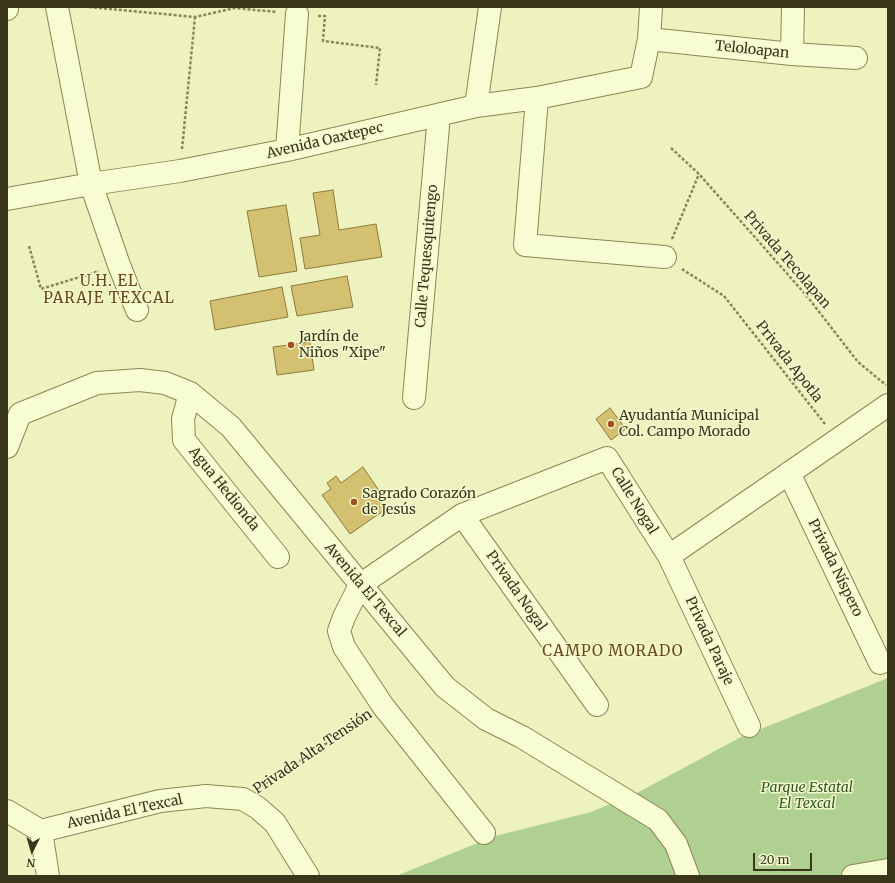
<!DOCTYPE html>
<meta charset="utf-8">
<style>
body{margin:0}
#map{position:relative;width:895px;height:883px;overflow:hidden;background:#edf2be;font-family:Merriweather,serif}
canvas{display:block}
.frame{position:absolute;inset:0;border:8px solid #39361b;pointer-events:none}
.north{position:absolute;left:12px;top:831px;width:40px;height:40px;-webkit-text-stroke:3px #f4f8ce;paint-order:stroke;rotate:185deg;font-size:11px;font-weight:700;line-height:16px;text-align:center;color:#39361b}
.north::after{content:'';display:block;margin:auto;width:14px;height:18px;background:#39361b;clip-path:polygon(50% 0,100% 100%,50% 72%,0 100%)}
.scale{position:absolute;left:753px;top:853px;width:59px;height:18px;box-sizing:border-box;border:2px solid #39361b;border-top:0;padding-left:5px;font-size:12px;line-height:14px;white-space:nowrap;color:#39361b;-webkit-text-stroke:3px #f4f8ce;paint-order:stroke}
</style>
<div id="map">
<canvas width="895" height="883"></canvas>
<div class="frame"></div>
<div class="north">N</div>
<div class="scale">20 m</div>
</div>
<script>
const c = document.querySelector('canvas').getContext('2d');
c.lineJoin = 'round';
function fill(path, color) {
  c.fillStyle = color;
  c.fill(path, 'evenodd');
}
function toPath(rows) {
  const path = new Path2D();
  for (const r of rows) {
    path.moveTo(r[0], r[1]);
    for (let i = 2; i < r.length; i += 2) path.lineTo(r[i], r[i + 1]);
  }
  return path;
}
function strokePath(path, color, width, dash) {
  c.strokeStyle = color;
  c.lineWidth = width;
  c.lineCap = dash ? 'butt' : 'round';
  c.setLineDash(dash || []);
  c.stroke(path);
}
function write(font, color, halo, rows, align = 'center') {
  c.font = font + ' Merriweather,serif';
  c.lineWidth = 3;
  c.setLineDash([]);
  c.textBaseline = 'middle';
  c.strokeStyle = halo;
  c.fillStyle = color;
  for (const [text, x, y, turn = 0] of rows) {
    c.save();
    c.translate(x, y);
    c.rotate((+turn || 0) * Math.PI / 180);
    c.textAlign = isNaN(turn) ? turn : align;
    if (halo) c.strokeText(text, 0, 0);
    c.fillText(text, 0, 0);
    c.restore();
  }
}
const green = toPath([
 [888,678,888,876,396,876,495,836,591,812,639,792,741,737]
]);
const building = toPath([
 [333,190,339,230,376,224,382,257,305,269,300,238,320,235,313,193,333,190],
 [286,205,297,271,259,277,247,211,286,205],
 [347,276,353,307,297,316,291,286,347,276],
 [282,287,288,317,215,330,210,301,282,287],
 [310,342,314,370,277,375,273,347,310,342],
 [610,408,626,429,611,440,596,419,610,408],
 [363,467,380,492,376,495,386,509,350,534,322,495,331,489,327,483,336,476,341,483,363,467]
]);
const path = toPath([
 [89,7,195,17,235,8,277,12],
 [318,16,325,16,323,41,380,48,376,85],
 [671,148,699,174,806,295,858,362,886,385],
 [182,149,195,17],
 [672,239,699,174],
 [29,246,41,289,99,271],
 [682,269,724,296,825,424],
 [262,786,366,717]
]);
const minor = toPath([
 [57,7,91,184,119,265,137,310],
 [7,9,7,7],
 [649,39,792,54,856,58],
 [792,54,793,7],
 [537,98,525,245,665,257],
 [476,106,490,7],
 [287,150,297,14],
 [7,199,91,184,180,171,287,150,476,106,537,98,641,77,649,39,651,7],
 [190,393,183,419,184,440,278,557],
 [414,398,439,115],
 [7,447,20,414,97,383,140,380,165,383,190,393,231,427,445,687,486,719,522,737,658,820,676,844,688,876],
 [789,473,880,663],
 [462,515,597,705],
 [669,556,888,405],
 [7,811,41,831,160,801,206,796,243,799,258,808,275,823,308,876],
 [41,831,48,876],
 [484,833,383,706,344,647,339,631,344,617,360,585,462,515,607,458,669,556,749,726],
 [853,876,888,870]
]);
const markers = [
 [291,345,4,"#a05120"],
 [611,424,4,"#a05120"],
 [354,502,4,"#a05120"]
];
const streetNames = [
 ["Teloloapan",752,50,6],
 ["Avenida Oaxtepec",325,141,-13],
 ["Calle Tequesquitengo",427,256,-85],
 ["Privada Tecolapan",787,260,49],
 ["Privada Apotla",789,362,52],
 ["Agua Hedionda",224,489,51],
 ["Calle Nogal",634,501,58],
 ["Privada Níspero",835,568,64],
 ["Avenida El Texcal",365,590,50],
 ["Privada Nogal",516,591,55],
 ["Privada Paraje",709,641,65],
 ["Privada Alta Tensión",313,752,-34],
 ["Avenida El Texcal",125,812,-12]
];
const poiNames = [
 ["Jardín de",299,337],
 ["Niños \"Xipe\"",299,353],
 ["Ayudantía Municipal",619,416],
 ["Col. Campo Morado",619,432],
 ["Sagrado Corazón",362,494],
 ["de Jesús",362,510]
];
const parkNames = [
 ["Parque Estatal",807,788],
 ["El Texcal",807,804]
];
const neighbourhoodNames = [
 ["U.H. EL",109,282],
 ["PARAJE TEXCAL",109,299],
 ["CAMPO MORADO",613,652]
];
fill(green, '#b0d091');
fill(building, '#d3c070');
strokePath(building, '#8d7b39', 1);
strokePath(minor, '#8b8755', 24);
strokePath(path, '#8b8755', 2.5, [3, 2]);
strokePath(minor, '#f8fcd2', 22);
for (const [x, y, r, color] of markers) {
  const dot = new Path2D();
  dot.arc(x, y, r, 0, 2 * Math.PI);
  c.fillStyle = color;
  c.fill(dot);
  strokePath(dot, '#f4f8ce', 1.5);
}
write('14px', '#39361b', '#f4f8ce', streetNames);
write('14px', '#39361b', '#f4f8ce', poiNames, 'left');
write('italic 14px', '#345820', '#f4f8ce', parkNames);
c.letterSpacing = '1px';
write('15px', '#6a4817', '#f4f8ce', neighbourhoodNames);
c.letterSpacing = '0px';
</script>
